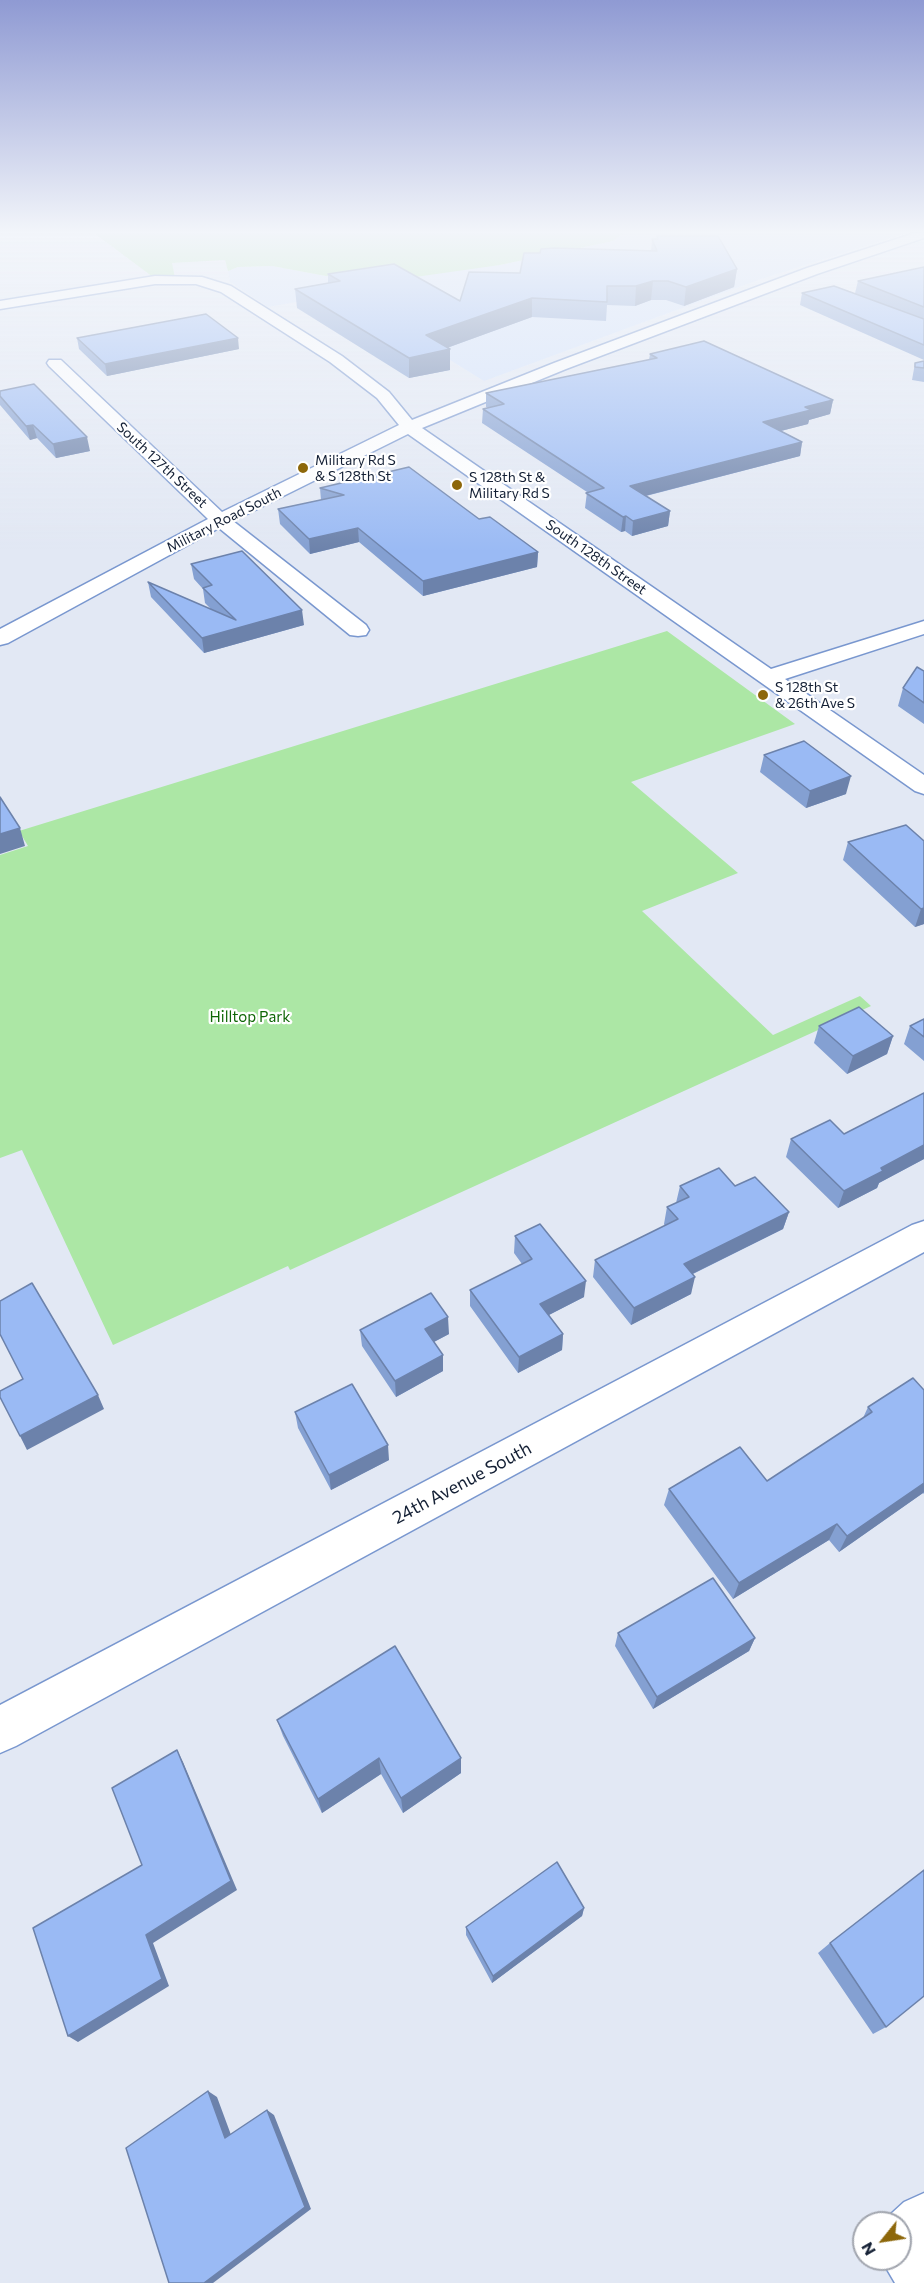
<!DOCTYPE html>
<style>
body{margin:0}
#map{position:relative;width:924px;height:2283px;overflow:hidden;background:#e2e8f4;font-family:Commissioner,sans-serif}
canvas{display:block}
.north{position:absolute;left:852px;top:2211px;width:60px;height:60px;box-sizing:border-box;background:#fff;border:2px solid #a1a5ae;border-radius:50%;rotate:240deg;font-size:16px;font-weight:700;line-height:24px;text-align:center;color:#131f34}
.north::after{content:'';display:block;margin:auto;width:21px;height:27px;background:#8d670a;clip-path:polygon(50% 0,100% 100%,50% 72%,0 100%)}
</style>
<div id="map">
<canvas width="924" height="2283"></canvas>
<div class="north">N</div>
</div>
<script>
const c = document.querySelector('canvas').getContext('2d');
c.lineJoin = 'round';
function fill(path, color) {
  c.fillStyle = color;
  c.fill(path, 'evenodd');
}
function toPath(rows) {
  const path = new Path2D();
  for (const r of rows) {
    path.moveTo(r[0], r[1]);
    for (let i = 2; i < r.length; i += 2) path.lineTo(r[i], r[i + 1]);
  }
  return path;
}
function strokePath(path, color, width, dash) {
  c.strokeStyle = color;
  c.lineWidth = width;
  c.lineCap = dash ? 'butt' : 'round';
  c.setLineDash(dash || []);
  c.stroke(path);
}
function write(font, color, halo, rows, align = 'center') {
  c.font = font + ' Commissioner,sans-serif';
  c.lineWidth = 4.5;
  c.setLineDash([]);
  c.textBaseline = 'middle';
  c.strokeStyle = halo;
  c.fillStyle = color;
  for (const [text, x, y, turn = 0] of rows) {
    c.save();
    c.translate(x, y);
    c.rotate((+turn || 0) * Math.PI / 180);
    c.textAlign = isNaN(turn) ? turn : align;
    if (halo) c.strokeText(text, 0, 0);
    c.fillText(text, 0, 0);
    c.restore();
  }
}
const built = toPath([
 [624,233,907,233,758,280,484,381,416,339,330,296,268,307,230,282,228,271,238,267,272,266,326,276,500,265,613,241]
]);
const green = toPath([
 [94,233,624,233,613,241,500,265,394,280,326,276,272,266,238,267,228,271,225,260,172,263,175,278,157,280],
 [667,631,795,724,631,782,738,873,642,911,773,1035,860,996,871,1006,290,1270,288,1266,113,1345,22,1150,0,1158,0,855,28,846,19,831]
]);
const minor = toPath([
 [915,233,924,233,924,238,817,274,566,369,422,428,771,669,924,621,924,634,785,679,924,775,924,794,915,791,408,434,233,521,366,625,369,630,366,635,358,636,350,635,219,528,8,643,0,645,0,629,208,519,49,366,47,363,49,360,61,360,222,512,399,425,377,398,330,362,221,292,196,284,155,284,0,309,0,301,155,276,202,277,231,286,342,356,389,392,412,420,554,363,807,268,915,233],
 [924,1221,924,1252,16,1746,0,1753,0,1705,912,1225,924,1221],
 [924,2193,924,2283,895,2283,881,2259,900,2259,900,2223,881,2223,904,2202,924,2193]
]);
const wall = toPath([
 [657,236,737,269,734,287,684,306,666,300,651,300,635,306,607,305,606,321,532,317,447,348,450,349,450,370,409,378,297,308,295,289,328,283,328,274,460,301,520,273,540,253,651,251,652,239,657,239],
 [924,267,924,360,800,305,802,293,855,293,858,281],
 [77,338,239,349,107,376,79,349],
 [650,354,833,400,830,414,809,420,808,424,781,431,802,442,800,456,646,496,670,511,668,526,632,536,625,531,621,532,585,508,587,492,482,423,483,409,488,408,486,407,486,393,649,360],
 [924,361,924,382,912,380,915,363],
 [0,391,90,451,56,458,37,438,30,440,0,405],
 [320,488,479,519,538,552,537,567,423,596,359,542,310,554,280,524,278,509,321,500],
 [191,564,304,625,204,653,151,597,148,582,212,610,205,603,203,589,194,579],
 [924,671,924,724,898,706,903,688],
 [764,755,846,794,806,808,760,772],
 [924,841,924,924,915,927,843,860,848,842],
 [924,1019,924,1061,904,1044,910,1026],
 [819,1026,893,1036,887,1054,847,1074,814,1043],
 [924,1093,924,1159,879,1183,877,1188,838,1208,786,1157,791,1139,844,1134],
 [680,1186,735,1186,789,1212,783,1229,693,1274,691,1294,631,1325,593,1277,595,1260,665,1226,664,1224,667,1207,676,1203],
 [515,1236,584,1297,549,1315,563,1334,562,1350,518,1373,470,1306,470,1290,522,1264,514,1253],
 [360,1330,449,1334,434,1342,443,1371,396,1397,362,1346],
 [924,1390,924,1494,923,1493,839,1552,829,1540,733,1599,664,1505,669,1489,767,1481,863,1418,868,1407],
 [295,1412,389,1460,331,1490,298,1428],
 [618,1633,755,1638,749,1651,653,1709,615,1646],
 [277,1720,461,1758,461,1773,403,1813,381,1774,322,1813,283,1736],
 [584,1908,582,1916,492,1983,466,1935,466,1927],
 [830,1943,886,2027,873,2034,818,1953]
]);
const shadedWall = toPath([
 [737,269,734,287,684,306,686,287],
 [653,281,651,300,635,306,636,286],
 [532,298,532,317,430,354,450,349,450,370,409,378,409,358,426,335],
 [238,338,239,349,107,376,105,364],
 [833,400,830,414,809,420,808,424,761,436,763,422,805,407],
 [33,425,37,438,30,440,26,426],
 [87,437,90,451,56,458,53,444],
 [802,442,800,456,629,500,630,486],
 [670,511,668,526,632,536,633,521],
 [626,516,625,531,621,532,623,517],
 [358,528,359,542,310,554,309,539],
 [538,552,537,567,423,596,423,581],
 [302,610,304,625,204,653,202,638],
 [851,776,846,794,806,808,810,791],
 [20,828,25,846,0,854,0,834],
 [924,908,924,924,915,927,921,909],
 [893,1036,887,1054,847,1074,853,1056],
 [924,1145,924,1159,879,1183,877,1188,838,1208,844,1191,881,1168],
 [789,1212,783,1229,680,1280,684,1264],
 [695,1277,691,1294,631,1325,634,1308],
 [586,1281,584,1297,539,1320,540,1304],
 [448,1317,449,1334,426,1346,425,1329],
 [563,1334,562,1350,518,1373,519,1357],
 [443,1355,443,1371,396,1397,395,1381],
 [98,1395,104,1409,27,1450,20,1436],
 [388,1445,389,1460,331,1490,329,1475],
 [924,1483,924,1492,923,1493,839,1552,847,1536],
 [837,1524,829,1540,733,1599,739,1583],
 [755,1638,749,1651,653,1709,657,1697],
 [177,1750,183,1762,237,1890,153,1943,169,1986,78,2042,68,2036,146,1935],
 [379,1758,381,1774,322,1813,318,1799],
 [461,1758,461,1773,403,1813,401,1798],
 [584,1908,582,1916,492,1983,493,1976],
 [208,2091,217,2097,234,2143,225,2138],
 [267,2110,274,2115,311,2209,213,2283,204,2283]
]);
const building = toPath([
 [657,236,718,236,737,269,686,287,668,281,653,281,636,286,607,286,607,302,532,298,426,335,450,349,409,358,295,289,340,281,328,274,394,264,460,301,469,272,520,273,524,253,540,253,541,249,554,248,657,251,652,239,658,239,657,236],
 [924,267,924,307,858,281,924,267],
 [834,286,924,319,924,345,802,293,834,286],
 [206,314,238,338,105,364,77,338,206,314],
 [704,341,833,400,805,407,811,410,763,422,802,442,630,486,670,511,633,521,626,516,623,517,586,493,604,488,483,409,504,404,486,393,657,358,650,354,704,341],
 [924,361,924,368,915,367,915,363,924,361],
 [34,384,87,437,53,444,33,425,26,426,0,396,0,391,34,384],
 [409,467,479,519,490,517,538,552,423,581,358,528,309,539,278,509,344,495,320,488,409,467],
 [242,551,302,610,202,638,148,582,236,620,203,588,212,585,191,564,242,551],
 [917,667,924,671,924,703,903,688,917,667],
 [804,741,851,776,810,791,764,755,804,741],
 [0,797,20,828,0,834,0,797],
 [906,825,924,841,924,908,921,909,848,842,906,825],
 [859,1007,893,1036,853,1056,819,1026,859,1007],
 [924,1019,924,1037,910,1026,924,1019],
 [924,1093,924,1145,881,1168,883,1171,844,1191,791,1139,830,1120,844,1134,924,1093],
 [719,1168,735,1186,755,1177,789,1212,684,1264,695,1277,634,1308,595,1260,678,1219,667,1207,689,1197,680,1186,719,1168],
 [540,1224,586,1281,540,1304,563,1334,519,1357,470,1290,532,1259,515,1236,540,1224],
 [32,1283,98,1395,20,1436,0,1397,0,1391,23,1379,0,1334,0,1301,32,1283],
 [431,1293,448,1317,425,1329,443,1355,395,1381,360,1330,431,1293],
 [913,1378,924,1390,924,1483,847,1536,837,1524,739,1583,669,1489,740,1447,767,1481,872,1412,868,1407,913,1378],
 [352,1384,388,1445,329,1475,295,1412,352,1384],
 [713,1578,755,1638,657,1697,618,1633,713,1578],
 [395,1646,461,1758,401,1798,379,1758,318,1799,277,1720,395,1646],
 [177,1750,231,1881,146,1935,162,1979,68,2036,33,1928,142,1865,112,1788,177,1750],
 [557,1862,584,1908,493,1976,466,1927,557,1862],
 [924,1870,924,1996,886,2027,830,1943,924,1870],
 [208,2091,225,2138,267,2110,305,2207,204,2283,169,2283,126,2148,208,2091]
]);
const markers = [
 [303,468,6,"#8d670a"],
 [457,485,6,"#8d670a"],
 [763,695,6,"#8d670a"]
];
const farPoinames = [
 ["Military Rd S",315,460],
 ["& S 128th St",315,476],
 ["S 128th St &",469,477],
 ["Military Rd S",469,493],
 ["S 128th St",775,687],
 ["& 26th Ave S",775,703]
];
const farStreetnames = [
 ["South 127th Street",162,465,43],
 ["Military Road South",224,520,-27],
 ["South 128th Street",596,557,35]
];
const parkNames = [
 ["Hilltop Park",250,1017]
];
const nearStreetnames = [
 ["24th Avenue South",462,1483,-28]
];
fill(built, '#d3e2fc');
fill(green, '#ace7a5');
strokePath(minor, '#7997cf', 3);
fill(minor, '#fff');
fill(wall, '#84a0d2');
fill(shadedWall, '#6c82ab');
fill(building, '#9abaf4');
strokePath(building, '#6c82ab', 1.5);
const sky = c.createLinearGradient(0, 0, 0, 552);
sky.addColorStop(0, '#8f9ad3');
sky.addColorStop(0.42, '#f2f5fa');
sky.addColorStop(1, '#f2f5fa00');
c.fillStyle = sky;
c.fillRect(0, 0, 924, 552);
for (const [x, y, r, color] of markers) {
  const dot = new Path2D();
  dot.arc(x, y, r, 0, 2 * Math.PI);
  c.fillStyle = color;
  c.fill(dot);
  strokePath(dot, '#fff', 2);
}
write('14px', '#131f34', '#fff', farPoinames, 'left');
write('14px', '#131f34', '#fff', farStreetnames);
write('15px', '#0e6605', '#fff', parkNames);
write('18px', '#131f34', '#fff', nearStreetnames);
</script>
